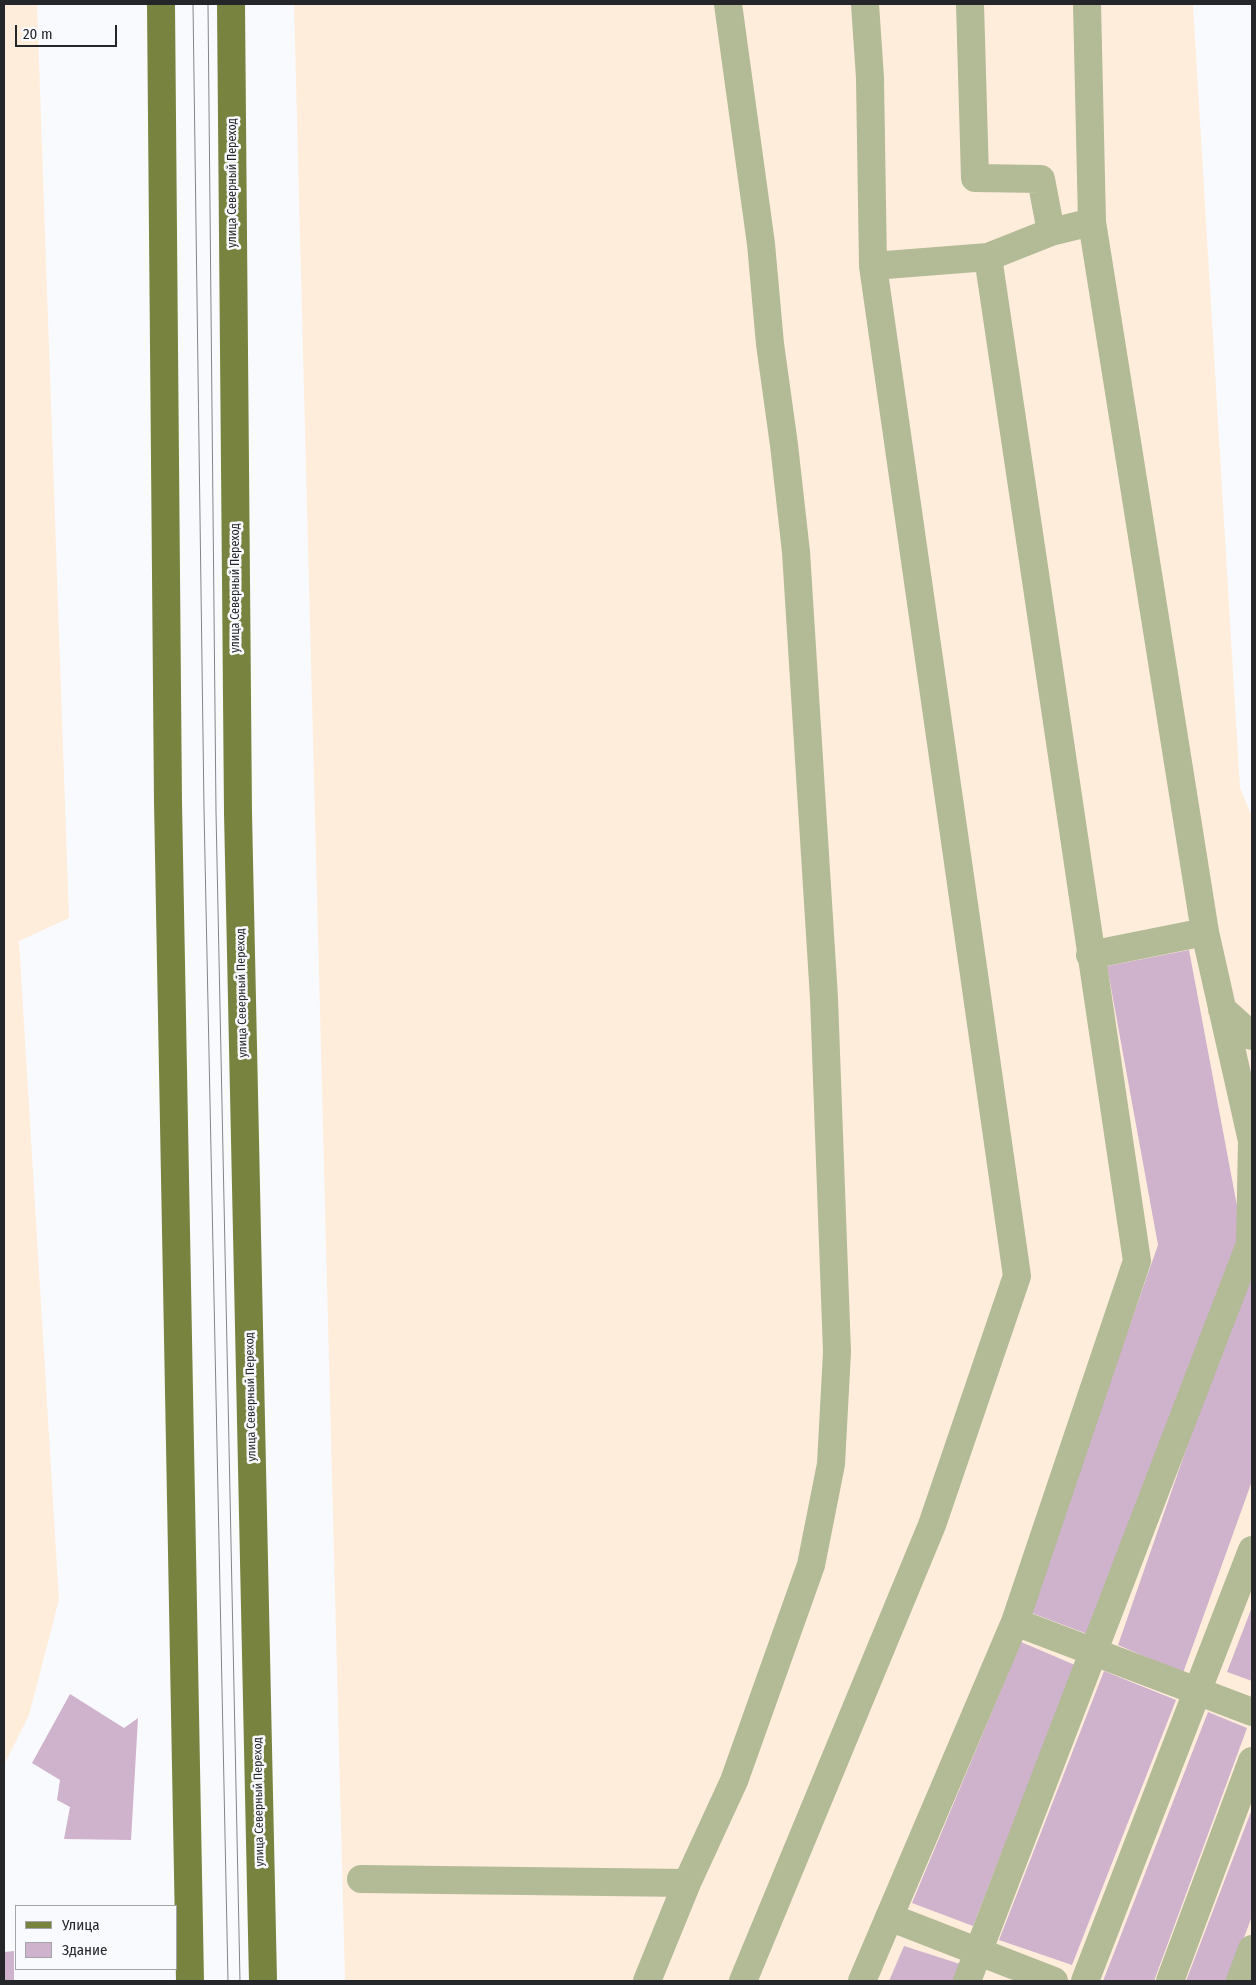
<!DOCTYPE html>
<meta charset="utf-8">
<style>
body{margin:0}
#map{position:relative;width:1256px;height:1985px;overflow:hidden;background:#f9fafe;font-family:"Fira Sans Condensed",sans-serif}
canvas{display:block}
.frame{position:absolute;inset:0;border:5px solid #242629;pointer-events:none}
.legend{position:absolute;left:15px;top:1905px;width:162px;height:65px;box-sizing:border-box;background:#f9fafe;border:1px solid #a4a5a9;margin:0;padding:6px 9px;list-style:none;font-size:15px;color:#242629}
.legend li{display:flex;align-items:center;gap:10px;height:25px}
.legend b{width:25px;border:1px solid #a4a5a9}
.scale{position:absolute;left:15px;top:25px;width:102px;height:22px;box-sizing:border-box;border:2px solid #242629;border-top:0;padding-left:6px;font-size:15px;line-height:18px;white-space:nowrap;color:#242629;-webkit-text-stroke:4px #f9fafe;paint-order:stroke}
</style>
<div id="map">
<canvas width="1256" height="1985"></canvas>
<div class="frame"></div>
<ul class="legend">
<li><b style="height:6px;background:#78833f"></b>Улица</li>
<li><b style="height:14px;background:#cfb2cc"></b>Здание</li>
</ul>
<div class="scale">20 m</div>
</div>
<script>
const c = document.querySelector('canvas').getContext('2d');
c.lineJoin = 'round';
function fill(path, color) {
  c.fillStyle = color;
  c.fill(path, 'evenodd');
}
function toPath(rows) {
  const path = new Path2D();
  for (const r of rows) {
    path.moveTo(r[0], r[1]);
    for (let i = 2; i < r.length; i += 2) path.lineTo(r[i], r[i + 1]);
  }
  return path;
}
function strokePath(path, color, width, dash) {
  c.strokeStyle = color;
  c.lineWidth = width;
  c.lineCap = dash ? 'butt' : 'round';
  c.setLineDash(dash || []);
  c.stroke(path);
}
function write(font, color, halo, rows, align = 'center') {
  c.font = font + ' "Fira Sans Condensed",sans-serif';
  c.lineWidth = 5;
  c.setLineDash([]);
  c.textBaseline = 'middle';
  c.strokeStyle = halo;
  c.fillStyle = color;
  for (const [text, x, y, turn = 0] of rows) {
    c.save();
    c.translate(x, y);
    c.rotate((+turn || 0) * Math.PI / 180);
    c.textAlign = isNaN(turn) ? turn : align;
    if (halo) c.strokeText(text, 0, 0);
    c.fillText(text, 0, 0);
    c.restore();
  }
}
const industrial = toPath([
 [4,4,37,4,69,918,19,941,59,1600,29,1715,4,1765],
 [294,4,1193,4,1240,788,1252,817,1252,1981,345,1981]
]);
const building = toPath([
 [1189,950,1243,1238,1090,1635,1029,1612,1158,1245,1107,966],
 [1252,1260,1252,1481,1183,1673,1118,1645],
 [1252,1607,1252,1681,1227,1672],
 [1021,1642,1075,1665,973,1926,912,1903],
 [1104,1671,1176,1700,1072,1965,999,1940],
 [70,1694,124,1728,138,1718,131,1840,64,1839,70,1807,57,1800,60,1780,32,1763],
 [1208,1712,1247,1728,1154,1981,1103,1981],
 [1252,1809,1252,1916,1228,1981,1186,1981],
 [904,1946,960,1964,953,1981,889,1981],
 [14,1951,14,1981,4,1981,4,1952]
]);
const minor = toPath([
 [865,4,870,78,873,266],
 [970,4,975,178,1041,179,1051,232],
 [1087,4,1092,222],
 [988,257,1051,232,1092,222,1205,932],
 [1222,1009,1252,1036],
 [1015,1622,1252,1712],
 [361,1879,687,1883],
 [889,1917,1054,1981],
 [647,1981,687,1883,734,1781,811,1565,831,1464,837,1352,824,998,796,552,784,445,770,344,761,244,728,4],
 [743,1981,932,1525,1017,1276,873,266,988,257,1137,1261,1015,1622,862,1981],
 [967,1981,1250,1244,1252,1141,1205,932,1090,955],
 [1085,1981,1252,1550],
 [1170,1981,1252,1761],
 [1240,1981,1252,1949]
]);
const major = toPath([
 [161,4,168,802,190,1981],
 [231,4,238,813,263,1981]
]);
const tram = toPath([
 [193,4,204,809,228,1981],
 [208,4,216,812,240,1981]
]);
const streetNames = [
 ["улица Северный Переход",233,183,-90],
 ["улица Северный Переход",236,588,-90],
 ["улица Северный Переход",242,993,-91],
 ["улица Северный Переход",251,1397,-91],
 ["улица Северный Переход",259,1802,-91]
];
fill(industrial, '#ffeddc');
fill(building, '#cfb2cc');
strokePath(minor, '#b3ba96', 28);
strokePath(major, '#78833f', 28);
strokePath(tram, '#838488', 1);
write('12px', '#242629', '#f9fafe', streetNames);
</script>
